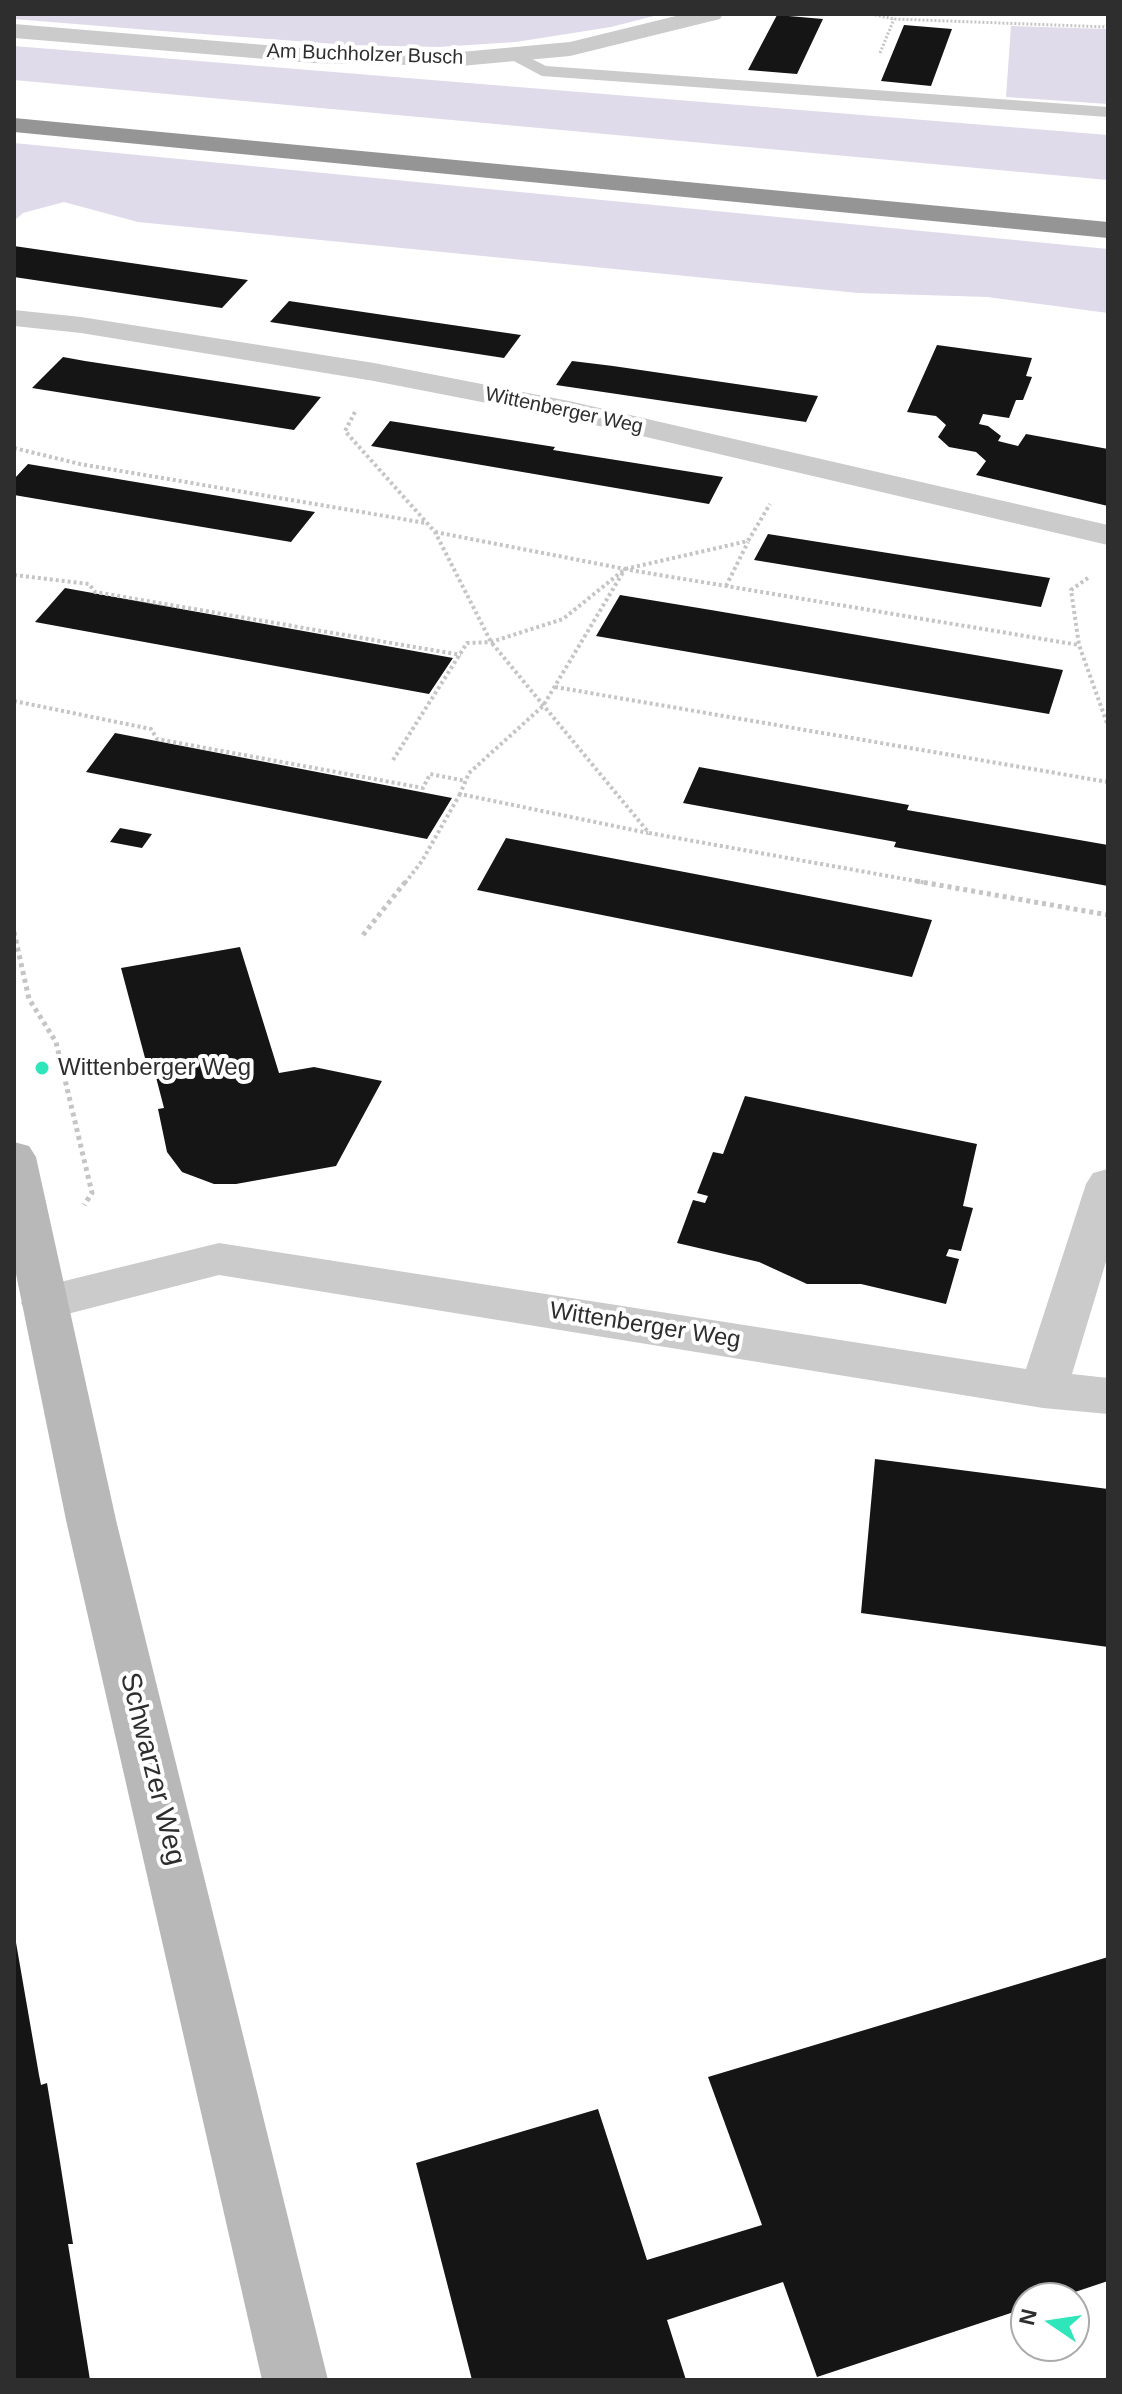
<!DOCTYPE html>
<style>
body{margin:0}
#map{position:relative;width:1122px;height:2394px;overflow:hidden;background:#fff;font-family:Helvetica,sans-serif}
canvas{display:block}
.frame{position:absolute;inset:0;border:16px solid #2e2e2e;pointer-events:none}
.north{position:absolute;left:1010px;top:2282px;width:80px;height:80px;box-sizing:border-box;background:#fff;border:2px solid #ababab;border-radius:50%;rotate:283deg;font-size:22px;font-weight:700;line-height:32px;text-align:center;color:#2e2e2e}
.north::after{content:'';display:block;margin:auto;width:28px;height:36px;background:#2fe5ba;clip-path:polygon(50% 0,100% 100%,50% 72%,0 100%)}
</style>
<div id="map">
<canvas width="1122" height="2394"></canvas>
<div class="frame"></div>
<div class="north">N</div>
</div>
<script>
const c = document.querySelector('canvas').getContext('2d');
c.lineJoin = 'round';
function fill(path, color) {
  c.fillStyle = color;
  c.fill(path, 'evenodd');
}
function toPath(rows) {
  const path = new Path2D();
  for (const r of rows) {
    path.moveTo(r[0], r[1]);
    for (let i = 2; i < r.length; i += 2) path.lineTo(r[i], r[i + 1]);
  }
  return path;
}
function strokePath(path, color, width, dash) {
  c.strokeStyle = color;
  c.lineWidth = width;
  c.lineCap = dash ? 'butt' : 'round';
  c.setLineDash(dash || []);
  c.stroke(path);
}
function write(font, color, halo, rows, align = 'center') {
  c.font = font + ' Helvetica,sans-serif';
  c.lineWidth = 8;
  c.setLineDash([]);
  c.textBaseline = 'middle';
  c.strokeStyle = halo;
  c.fillStyle = color;
  for (const [text, x, y, turn = 0] of rows) {
    c.save();
    c.translate(x, y);
    c.rotate((+turn || 0) * Math.PI / 180);
    c.textAlign = isNaN(turn) ? turn : align;
    if (halo) c.strokeText(text, 0, 0);
    c.fillText(text, 0, 0);
    c.restore();
  }
}
const green = toPath([
 [14,14,662,14,611,27,516,42,439,47,349,45,149,30,14,19],
 [1011,26,1108,29,1108,104,1006,97],
 [14,46,1108,135,1108,180,14,80],
 [14,143,1108,249,1108,313,987,297,858,293,138,222,64,202,23,213,14,221]
]);
const building = toPath([
 [777,15,823,19,797,74,748,70],
 [904,25,952,29,931,86,881,81],
 [14,246,248,280,222,308,14,277],
 [289,301,404,318,521,335,504,358,270,322],
 [937,345,1032,358,1026,376,1032,377,1023,400,1016,400,1009,418,983,414,979,424,988,426,1001,436,998,441,1018,446,1026,434,1108,449,1108,506,976,475,986,461,976,452,949,447,938,437,946,425,936,416,907,412],
 [63,357,85,361,321,397,294,430,32,388],
 [572,361,613,366,818,396,806,422,556,385],
 [390,421,555,447,553,450,723,477,709,504,371,446],
 [28,464,315,512,291,542,14,495,14,479],
 [768,534,907,556,1050,578,1041,607,754,560],
 [65,588,453,658,429,694,35,622],
 [620,595,711,610,1063,670,1049,714,596,636],
 [115,733,452,798,427,839,86,772],
 [699,767,909,805,907,810,1108,845,1108,886,894,847,896,842,683,803],
 [120,828,152,834,142,848,110,842],
 [506,838,716,878,932,920,912,977,477,890],
 [240,947,279,1073,314,1067,382,1081,336,1166,236,1184,214,1184,182,1172,167,1152,158,1109,164,1108,151,1058,145,1058,121,968],
 [745,1096,977,1144,963,1206,973,1208,961,1251,949,1249,946,1256,959,1259,946,1304,861,1284,807,1284,759,1262,677,1243,693,1200,705,1203,708,1196,697,1193,713,1152,723,1154],
 [875,1459,1108,1489,1108,1647,861,1613],
 [14,1931,39,2075,41,2085,47,2083,60,2162,73,2244,68,2244,90,2380,14,2380],
 [1108,1957,1108,2281,1057,2298,1026,2298,1026,2308,817,2377,783,2282,667,2320,686,2380,472,2380,416,2163,598,2109,647,2260,762,2225,708,2077]
]);
const pathFar2 = toPath([
 [871,14,894,19,1108,27],
 [880,53,894,19]
]);
const pathFar1 = toPath([
 [355,412,345,431,435,532,491,642,649,833,927,883],
 [14,448,80,464,426,523],
 [435,532,625,569,543,706,469,773,460,794,648,833],
 [630,570,1079,645],
 [14,575,89,584,95,592,461,655],
 [1088,578,1071,590,1079,645,1108,726],
 [726,586,748,542],
 [555,687,1108,782],
 [14,701,151,729,157,739,423,788,430,774,466,781],
 [393,760,467,643,491,642,563,619,625,569,748,541,770,504],
 [405,883,422,861,460,794]
]);
const path = toPath([
 [916,881,1108,915],
 [14,932,29,999,56,1042,92,1193,84,1205],
 [363,935,406,881]
]);
const lane = toPath([
 [516,51,546,66,1108,107,1108,117,542,76,510,59,510,53,516,51]
]);
const street = toPath([
 [684,14,723,14,720,19,570,56,461,66,313,63,14,38,14,24,313,49,461,52,570,42,684,14],
 [14,310,81,317,374,363,569,401,1108,525,1108,545,569,419,374,381,81,333,14,326,14,310],
 [1108,1169,1108,1255,1072,1374,1108,1378,1108,1414,1043,1408,219,1275,44,1320,28,1315,21,1303,28,1291,44,1286,219,1243,1026,1369,1086,1184,1093,1173,1108,1169]
]);
const secondary = toPath([
 [14,1142,29,1146,36,1157,116,1520,328,2380,262,2380,66,1520,14,1264,14,1142]
]);
const highway = toPath([
 [14,118,1108,222,1108,238,14,132,14,118]
]);
const markers = [
 [42,1068,8,"#2fe5ba"]
];
const farStreetnames = [
 ["Am Buchholzer Busch",365,55,2],
 ["Wittenberger Weg",564,411,12]
];
const poiNames = [
 ["Wittenberger Weg",58,1068]
];
const streetNames = [
 ["Wittenberger Weg",645,1326,9]
];
const nearStreetnames = [
 ["Schwarzer Weg",152,1769,76]
];
fill(green, '#e0dbeb');
fill(building, '#151515');
strokePath(pathFar2, '#c5c5c5', 3, [2, 2]);
strokePath(pathFar1, '#c5c5c5', 4, [3, 3]);
strokePath(path, '#c5c5c5', 5, [4, 4]);
fill(lane, '#cbcbcb');
fill(street, '#cbcbcb');
fill(secondary, '#b8b8b8');
fill(highway, '#959595');
for (const [x, y, r, color] of markers) {
  const dot = new Path2D();
  dot.arc(x, y, r, 0, 2 * Math.PI);
  c.fillStyle = color;
  c.fill(dot);
  strokePath(dot, '#fff', 3);
}
write('20px', '#2e2e2e', '#fff', farStreetnames);
write('24px', '#2e2e2e', '#fff', poiNames, 'left');
write('24px', '#2e2e2e', '#fff', streetNames);
write('28px', '#2e2e2e', '#fff', nearStreetnames);
</script>
